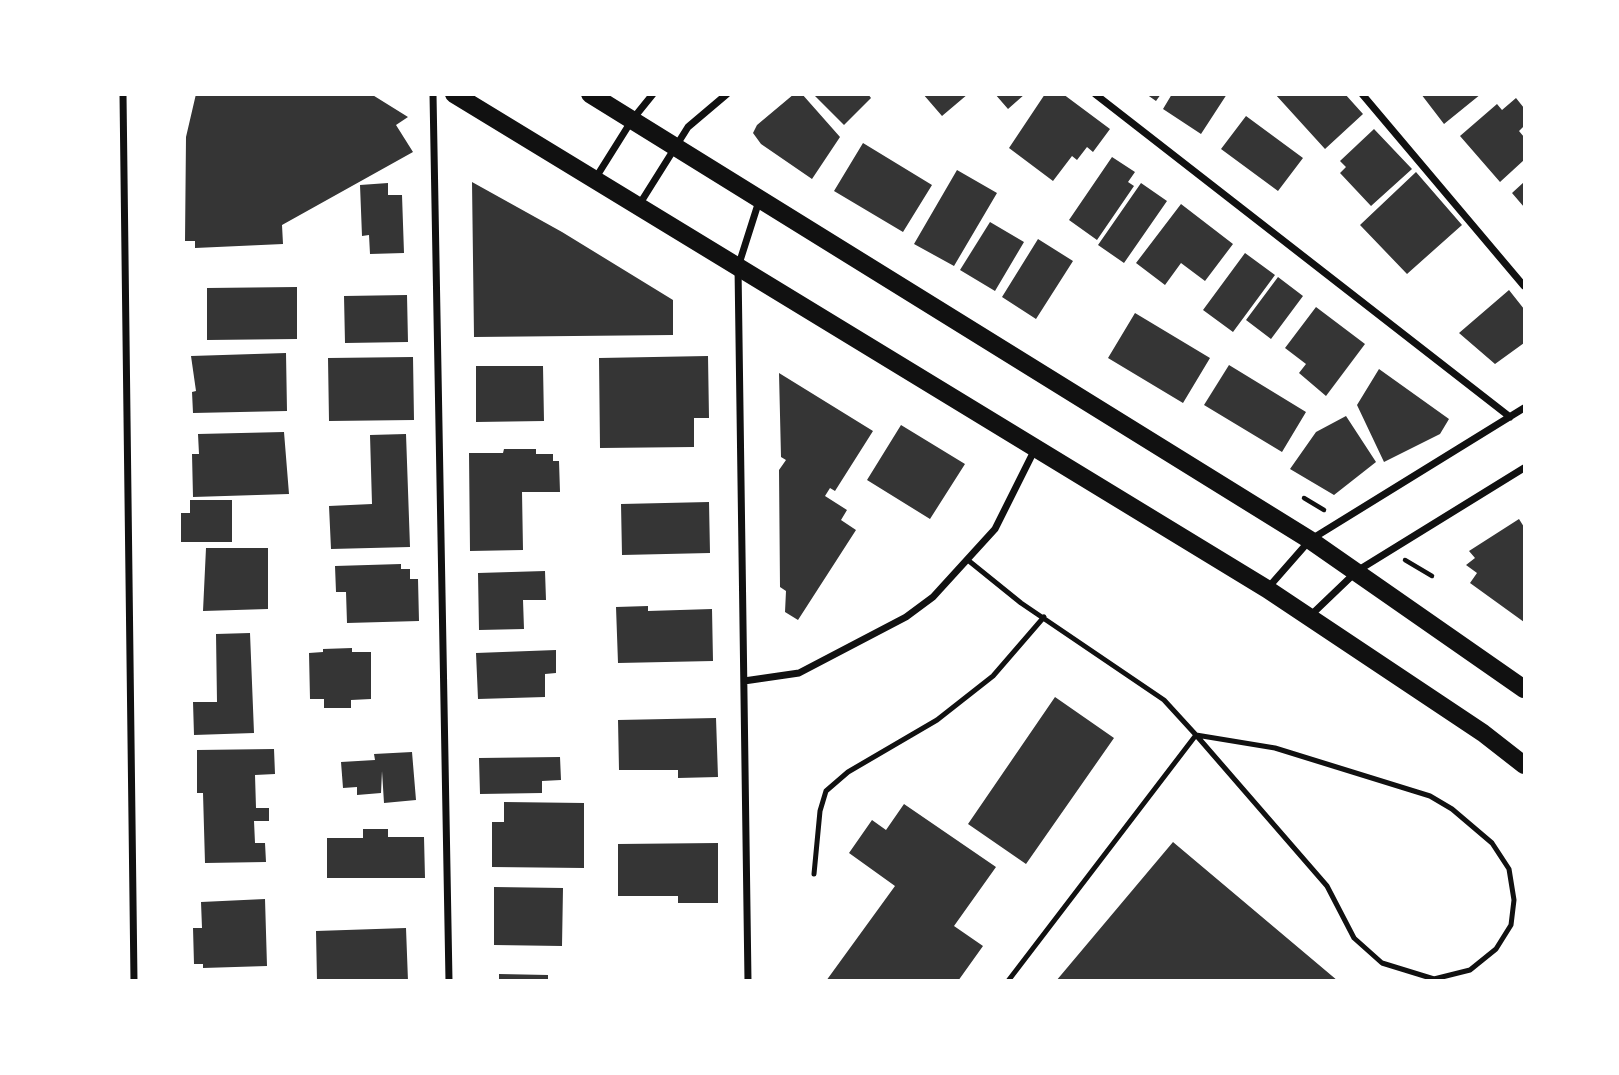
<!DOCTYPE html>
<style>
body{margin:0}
#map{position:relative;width:1619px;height:1075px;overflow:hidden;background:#fff;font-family:"Archivo Narrow",sans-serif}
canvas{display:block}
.frame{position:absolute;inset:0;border:96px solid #fff;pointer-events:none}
</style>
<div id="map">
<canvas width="1619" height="1075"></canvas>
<div class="frame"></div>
</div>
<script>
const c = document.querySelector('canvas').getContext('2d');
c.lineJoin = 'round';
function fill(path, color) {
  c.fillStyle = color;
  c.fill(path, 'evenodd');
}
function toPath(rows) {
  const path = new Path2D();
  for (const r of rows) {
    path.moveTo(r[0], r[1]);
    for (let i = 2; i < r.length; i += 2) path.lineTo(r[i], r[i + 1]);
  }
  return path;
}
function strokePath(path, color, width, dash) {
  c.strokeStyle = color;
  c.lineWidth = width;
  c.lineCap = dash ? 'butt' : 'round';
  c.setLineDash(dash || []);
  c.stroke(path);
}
const building = toPath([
 [196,94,371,94,408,117,396,125,413,152,282,225,283,244,195,248,195,241,185,241,186,137],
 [794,94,802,94,840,137,812,179,761,144,753,133,757,125],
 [813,94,868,94,871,98,844,125],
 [923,94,968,94,942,116],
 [995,94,1025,94,1008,109],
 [1045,94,1063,94,1110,129,1093,152,1087,147,1077,160,1072,156,1053,181,1009,148],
 [1146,94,1161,94,1156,101],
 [1172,94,1227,94,1201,134,1163,109],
 [1275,94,1345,94,1363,114,1325,149],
 [1421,94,1481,94,1444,124],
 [1516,98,1524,108,1524,126,1519,131,1524,137,1524,160,1500,182,1460,136,1497,104,1502,110],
 [1246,116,1303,158,1278,191,1221,149],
 [1374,129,1412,169,1371,206,1340,173,1346,167,1340,161],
 [863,143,932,185,903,232,834,191],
 [1112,157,1135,172,1128,182,1134,186,1097,240,1069,220],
 [957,170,997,193,954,266,914,244],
 [1416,172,1462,225,1407,274,1360,225],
 [472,182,562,232,673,300,673,335,474,337],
 [1524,182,1524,207,1512,193],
 [388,183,388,195,402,195,404,253,370,254,369,235,362,236,360,185],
 [1141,183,1167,201,1124,263,1098,245],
 [1181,204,1233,244,1205,281,1181,263,1165,285,1136,263],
 [990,222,1024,242,995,291,960,270],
 [1038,239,1073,261,1036,319,1002,297],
 [1245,253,1275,275,1233,332,1203,310],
 [1278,277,1303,296,1271,339,1246,320],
 [297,287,297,339,207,340,207,288],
 [1509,290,1524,309,1524,343,1495,364,1459,333],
 [407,295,408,342,345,343,344,296],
 [1316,307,1365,344,1326,396,1299,373,1306,364,1285,348],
 [1135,313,1210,358,1183,403,1108,358],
 [286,353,287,411,193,413,192,392,196,391,191,356],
 [708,356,709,418,694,418,694,447,600,448,599,358],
 [413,357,414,420,329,421,328,358],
 [1229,365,1306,412,1282,452,1204,405],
 [476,366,543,366,544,421,476,422],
 [1379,369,1449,419,1440,434,1384,462,1357,405],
 [779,373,873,431,835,491,830,488,825,496,847,510,841,520,856,530,798,620,785,612,786,591,780,587,779,470,786,460,781,457],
 [1346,416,1376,462,1334,495,1290,469,1316,432],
 [901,425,965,464,930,519,867,480],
 [284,432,289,494,193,497,192,454,199,454,198,434],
 [406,434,410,547,331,549,329,506,372,504,370,435],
 [504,449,536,449,536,454,553,454,553,461,559,461,560,492,522,492,523,550,470,551,469,453,503,453],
 [190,500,232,500,232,542,181,542,181,513,190,513],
 [709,502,710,553,622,555,621,504],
 [1519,519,1524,527,1524,622,1470,583,1477,573,1466,565,1475,558,1469,551],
 [206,548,268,548,268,609,203,611],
 [401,564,401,569,410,569,410,579,418,579,419,621,347,623,346,592,336,592,335,566],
 [545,571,546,600,523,600,524,629,479,630,478,573],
 [648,606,648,611,712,609,713,661,618,663,616,607],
 [250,633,254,733,194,735,193,702,217,702,216,634],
 [352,648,352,652,371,652,371,699,351,700,351,708,324,708,324,699,310,699,309,653,323,652,323,649],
 [556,650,556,673,545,674,545,697,478,699,476,653],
 [1055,697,1114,738,1026,864,968,824],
 [716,718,718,777,678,778,678,770,619,770,618,720],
 [274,749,275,774,255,775,256,808,269,808,269,821,254,821,255,843,265,843,266,862,205,863,203,793,197,793,197,750],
 [412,752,416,800,384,803,382,771,381,793,357,795,357,787,343,788,341,762,375,760,374,754],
 [560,757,561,780,542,781,542,793,480,794,479,758],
 [504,802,584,803,584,868,492,867,492,822,504,822],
 [904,804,996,867,954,926,983,946,958,981,826,981,895,886,849,853,872,820,886,830],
 [363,829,388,829,388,837,424,837,425,878,327,878,327,838,363,838],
 [1173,842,1338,981,1056,981],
 [718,843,718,903,678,903,678,896,618,896,618,844],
 [494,887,563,888,562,946,494,945],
 [265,899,267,966,203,968,203,964,194,964,193,928,202,928,201,902],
 [406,928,408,981,317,981,316,931],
 [499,974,548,975,548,981,499,981]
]);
const path = toPath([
 [1304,498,1324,510],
 [1405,560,1432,576]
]);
const service = toPath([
 [969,561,1021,603,1164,700,1196,735,1327,886,1354,938,1382,963,1434,979,1470,970,1496,949,1511,925,1514,900,1509,869,1492,843,1452,809,1430,796,1275,748,1196,735,1008,981],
 [814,874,820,811,826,791,848,772,937,720,993,676,1044,617]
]);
const minor = toPath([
 [123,94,134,981],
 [433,94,449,981],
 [1095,94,1510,417],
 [1362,94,1524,286],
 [595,179,632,120,653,94],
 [639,205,688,127,727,94],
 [1267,589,1310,540,1524,408],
 [1310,616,1357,571,1524,468],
 [744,681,799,673,906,617,933,597,995,529,1035,449],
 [748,981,738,267,759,201]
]);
const primary = toPath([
 [454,94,1267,589,1483,733,1524,765],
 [590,94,1310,540,1524,689]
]);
fill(building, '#353535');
strokePath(path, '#111', 4.5);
strokePath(service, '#111', 5);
strokePath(minor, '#111', 7);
strokePath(primary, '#111', 18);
</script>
